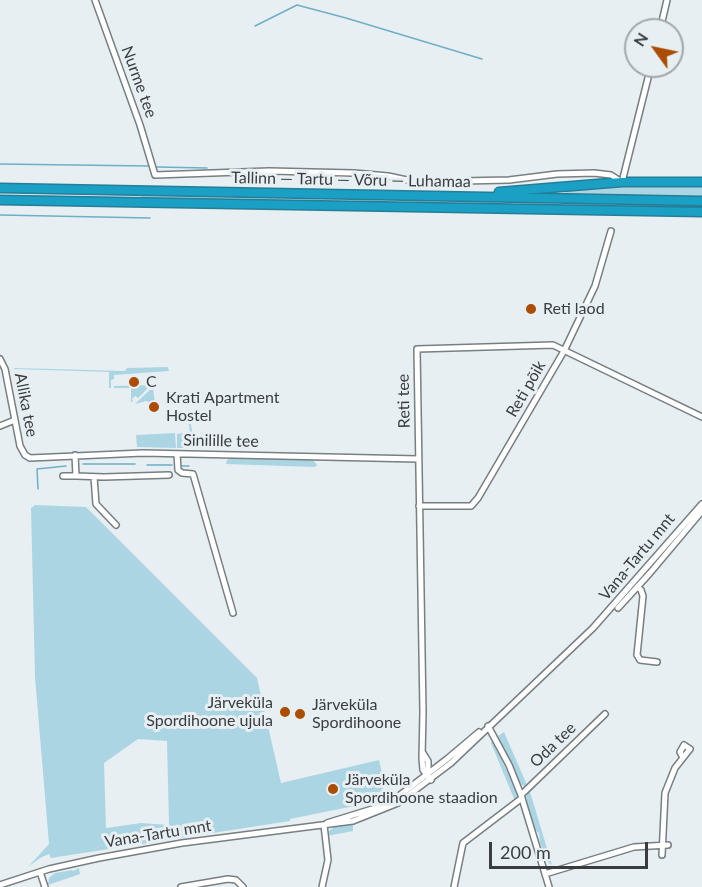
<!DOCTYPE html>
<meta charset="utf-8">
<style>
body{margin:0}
#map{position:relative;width:702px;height:887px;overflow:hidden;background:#e7eff3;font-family:Lato,sans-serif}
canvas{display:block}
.north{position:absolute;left:624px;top:18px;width:60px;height:60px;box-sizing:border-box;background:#e7eff3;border:2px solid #a2a8ab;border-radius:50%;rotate:303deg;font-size:16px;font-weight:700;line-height:24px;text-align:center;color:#3a3d3f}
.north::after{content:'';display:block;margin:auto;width:21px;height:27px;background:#ab4c00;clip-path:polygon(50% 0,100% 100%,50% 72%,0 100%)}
.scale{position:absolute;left:489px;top:842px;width:159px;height:27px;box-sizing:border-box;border:3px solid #3a3d3f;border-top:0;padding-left:8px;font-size:18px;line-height:21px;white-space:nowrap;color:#3a3d3f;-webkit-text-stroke:4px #e7eff3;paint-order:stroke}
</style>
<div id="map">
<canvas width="702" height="887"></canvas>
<div class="north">N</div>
<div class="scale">200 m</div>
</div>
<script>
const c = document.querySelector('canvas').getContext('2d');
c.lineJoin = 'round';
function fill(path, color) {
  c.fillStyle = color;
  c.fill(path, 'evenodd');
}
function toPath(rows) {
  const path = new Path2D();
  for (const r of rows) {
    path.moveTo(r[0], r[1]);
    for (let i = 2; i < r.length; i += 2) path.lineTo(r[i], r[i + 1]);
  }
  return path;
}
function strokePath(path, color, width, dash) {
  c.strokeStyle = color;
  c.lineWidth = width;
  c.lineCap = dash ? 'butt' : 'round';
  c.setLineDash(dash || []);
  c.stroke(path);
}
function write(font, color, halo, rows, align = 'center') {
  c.font = font + ' Lato,sans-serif';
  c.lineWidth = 6;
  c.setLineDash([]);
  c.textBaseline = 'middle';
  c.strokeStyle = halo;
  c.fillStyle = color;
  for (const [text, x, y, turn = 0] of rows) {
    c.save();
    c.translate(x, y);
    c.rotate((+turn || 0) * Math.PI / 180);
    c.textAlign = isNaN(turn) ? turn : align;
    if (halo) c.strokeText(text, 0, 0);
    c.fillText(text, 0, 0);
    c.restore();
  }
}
const green = toPath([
 [702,186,702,196,566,194,565,192,602,187],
 [140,196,510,202,514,205,144,198],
 [168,367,169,371,114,375,114,379,111,380,111,388,109,388,109,372,14,369,14,368,125,371,127,368],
 [151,385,138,398,135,396,132,399,133,402,131,402,131,388,114,388,114,386],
 [153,387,155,404,146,401,135,404],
 [189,412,194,444,191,448,177,448,177,434,190,432,187,413],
 [175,433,176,448,137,447,136,435],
 [231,458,313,460,317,465,315,467,226,464,227,460],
 [35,505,86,507,257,678,281,783,379,760,385,786,376,798,364,804,290,819,290,821,51,858,49,854,40,858,28,867,49,844,35,677,31,508],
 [138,739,167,741,169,825,141,823,106,828,104,763],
 [504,732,527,785,525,786,519,784,498,736],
 [492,741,511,779,517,796,515,801,491,743],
 [529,790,531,795,552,865,549,863,540,843,539,833,533,828,526,798],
 [353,824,353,831,327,836,328,832,334,827],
 [79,868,80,874,48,885,49,878,55,873,72,870,73,871]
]);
const stream = toPath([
 [255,26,297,5,346,18,482,59],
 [0,164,148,166],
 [157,167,207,168],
 [0,215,150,218],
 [83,464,135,464],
 [147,465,172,465],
 [182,466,189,466],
 [38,489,37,469,66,466]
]);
const minor = toPath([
 [95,0,140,125,155,175,269,171,354,173,388,176,416,182,509,180,557,174,594,173,611,175,622,182,651,66],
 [660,30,667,0],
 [0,359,5,369,20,446,25,455,30,458,143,453,418,459],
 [0,426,15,420],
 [177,454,178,470,182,473,193,474,233,613],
 [63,476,76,476,75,455],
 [76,476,104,477,169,475],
 [94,477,96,504,116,525],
 [419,506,471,506,478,498,564,351,595,286,611,231],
 [637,587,641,590,643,596,637,655,640,660,657,662],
 [618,608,650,573,702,511],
 [488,726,509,765,521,795,549,887],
 [423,753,428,761,428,774],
 [431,780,423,770,422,758,423,712,417,349,553,345,702,417],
 [521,795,605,714],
 [327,823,382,806,400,795,447,759,479,732],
 [662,855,665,793,675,768,690,749,684,745,680,752,682,756],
 [40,872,45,887],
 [545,874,634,847,668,845],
 [0,885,49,869,99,858,182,843,353,821,398,803,451,763,593,628,702,504],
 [181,887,228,879,236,880,243,887],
 [322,887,328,860,324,825],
 [454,887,463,843,522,798]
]);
const highway = toPath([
 [0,188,702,201],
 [499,192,622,182,702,182],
 [0,200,702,212]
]);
const markers = [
 [531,309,6,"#ab4c00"],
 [134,382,6,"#ab4c00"],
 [154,407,6,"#ab4c00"],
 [285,712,6,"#ab4c00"],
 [300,714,6,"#ab4c00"],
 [333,789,6,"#ab4c00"]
];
const streetNames = [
 ["Nurme tee",139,82,70],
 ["Tallinn — Tartu — Võru — Luhamaa",351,180,1],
 ["Reti põik",526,389,-60],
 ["Reti tee",404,401,-91],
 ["Allika tee",26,405,79],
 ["Sinilille tee",221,441,1],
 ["Vana-Tartu mnt",637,557,-50],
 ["Oda tee",553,745,-44],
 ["Vana-Tartu mnt",158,834,-9]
];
const poiNames = [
 ["Reti laod",543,309],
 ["C",146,382],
 ["Krati Apartment",166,398],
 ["Hostel",166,416],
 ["Järveküla",273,703,"right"],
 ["Spordihoone ujula",273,721,"right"],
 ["Järveküla",312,705],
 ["Spordihoone",312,723],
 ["Järveküla",345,780],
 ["Spordihoone staadion",345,798]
];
fill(green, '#acd5e4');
strokePath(stream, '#6eafc7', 1.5);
strokePath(minor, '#787f82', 8);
strokePath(highway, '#267d96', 11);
strokePath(minor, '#fff', 5);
strokePath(highway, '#1ba0c5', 8);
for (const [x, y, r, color] of markers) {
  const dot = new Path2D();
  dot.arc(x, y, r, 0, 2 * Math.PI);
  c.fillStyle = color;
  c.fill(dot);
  strokePath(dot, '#e7eff3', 2);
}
write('16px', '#3a3d3f', '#e7eff3', streetNames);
write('16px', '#3a3d3f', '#e7eff3', poiNames, 'left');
</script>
